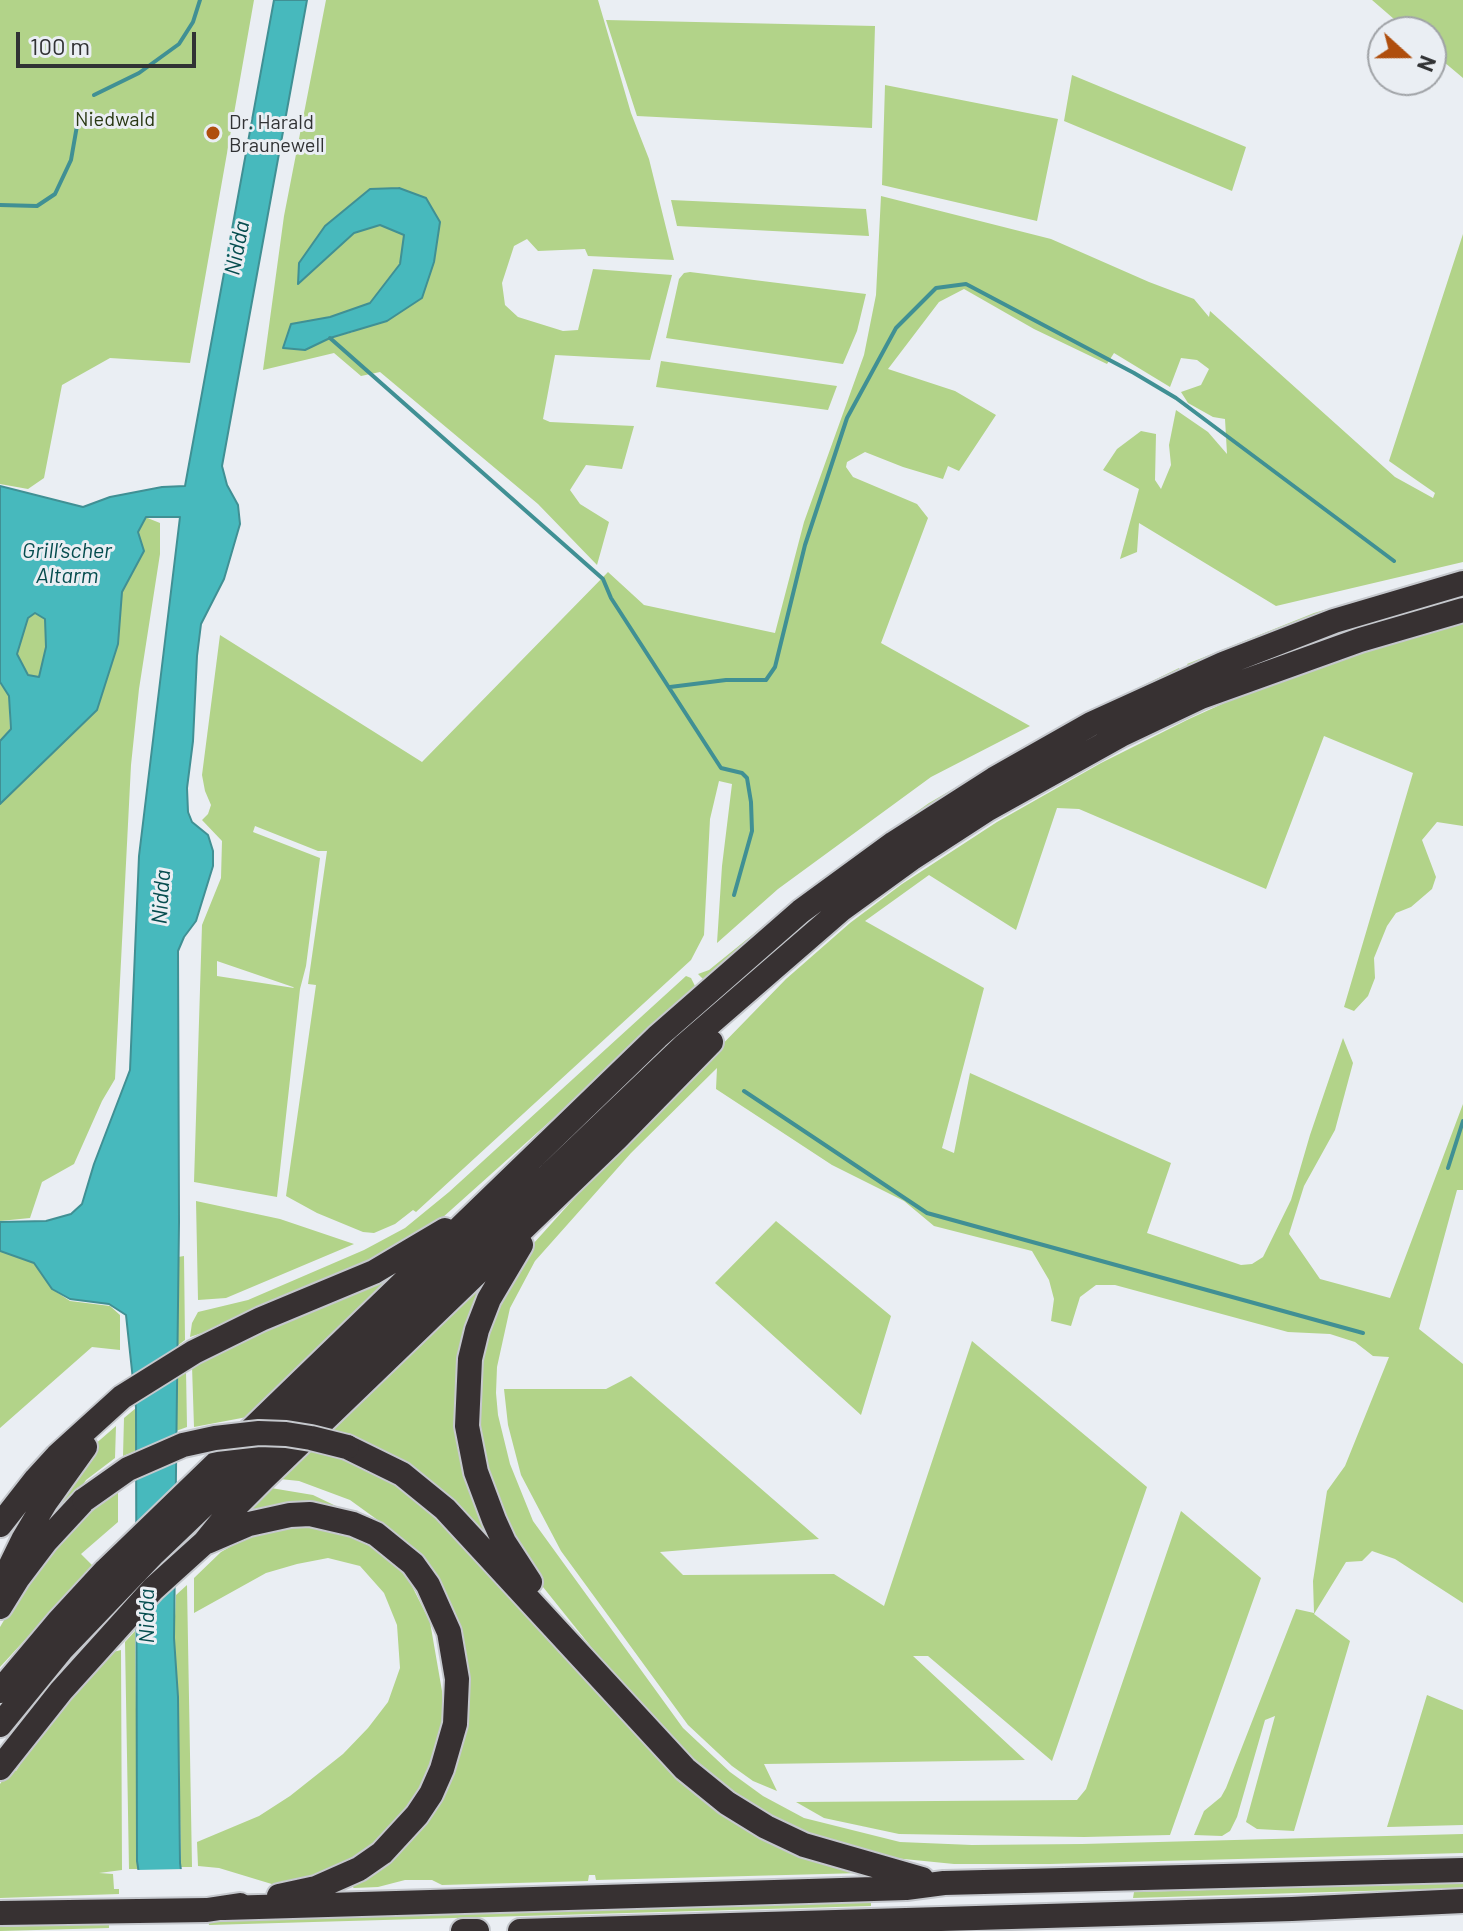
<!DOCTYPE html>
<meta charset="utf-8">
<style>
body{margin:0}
#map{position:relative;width:1463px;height:1931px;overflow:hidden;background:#eaeef3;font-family:Barlow,sans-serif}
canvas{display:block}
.north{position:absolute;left:1367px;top:16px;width:80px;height:80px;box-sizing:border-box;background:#eaeef3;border:2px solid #a0a3a7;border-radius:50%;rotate:111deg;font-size:22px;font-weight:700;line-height:32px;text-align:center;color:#313234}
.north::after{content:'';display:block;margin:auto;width:28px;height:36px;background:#af4e0d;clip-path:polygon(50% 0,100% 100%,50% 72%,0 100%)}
.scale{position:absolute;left:16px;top:32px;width:180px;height:36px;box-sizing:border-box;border:4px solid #313234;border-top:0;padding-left:10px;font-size:24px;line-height:28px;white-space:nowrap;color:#313234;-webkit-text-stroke:6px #eaeef3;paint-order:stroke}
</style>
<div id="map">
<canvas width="1463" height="1931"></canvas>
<div class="north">N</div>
<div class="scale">100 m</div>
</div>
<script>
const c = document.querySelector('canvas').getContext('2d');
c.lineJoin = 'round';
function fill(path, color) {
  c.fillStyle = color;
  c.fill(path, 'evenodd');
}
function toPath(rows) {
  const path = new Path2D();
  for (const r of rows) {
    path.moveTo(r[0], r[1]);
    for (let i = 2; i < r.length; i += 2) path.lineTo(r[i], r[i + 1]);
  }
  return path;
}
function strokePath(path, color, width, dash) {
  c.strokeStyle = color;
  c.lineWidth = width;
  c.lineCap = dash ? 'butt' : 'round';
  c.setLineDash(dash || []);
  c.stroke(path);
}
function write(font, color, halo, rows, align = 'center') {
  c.font = font + ' Barlow,sans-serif';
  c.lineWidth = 6;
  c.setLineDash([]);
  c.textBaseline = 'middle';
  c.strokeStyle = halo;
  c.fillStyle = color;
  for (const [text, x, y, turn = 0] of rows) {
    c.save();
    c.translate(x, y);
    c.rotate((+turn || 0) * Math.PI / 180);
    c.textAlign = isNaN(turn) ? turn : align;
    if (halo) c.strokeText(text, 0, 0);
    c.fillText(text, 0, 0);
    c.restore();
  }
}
const green = toPath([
 [0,0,254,0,190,363,110,358,62,385,44,478,28,489,0,484],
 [326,0,598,0,631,113,649,159,674,260,588,256,585,249,538,251,527,239,514,246,502,283,505,305,518,317,563,331,578,330,593,269,672,275,650,360,555,355,543,419,550,422,634,426,622,469,586,465,570,490,580,504,609,522,597,565,538,504,380,372,361,376,334,353,263,370,284,216],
 [440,222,353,332,330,338,305,350,284,347,291,324,330,317,370,303,400,264,404,234,380,225,354,233,299,283,299,263,325,226],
 [1372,0,1463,0,1463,78,1431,51,1431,32,1409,32],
 [606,20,875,26,872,128,637,116],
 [1072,75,1246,147,1232,191,1064,121],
 [885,85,1058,119,1037,221,882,185],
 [881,196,1051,239,1149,282,1194,299,1209,317,1210,311,1395,477,1433,498,1435,493,1389,461,1463,234,1463,562,1276,606,1139,523,1137,552,1120,559,1139,489,1103,470,1117,449,1141,431,1156,434,1155,480,1161,489,1171,465,1169,445,1176,410,1208,432,1227,454,1225,419,1213,417,1188,403,1181,392,1201,385,1209,369,1197,360,1181,358,1170,387,1114,353,1107,364,1034,329,964,289,939,302,888,369,955,391,996,415,959,471,948,466,943,479,903,467,865,452,847,462,846,467,853,477,917,504,928,518,881,643,1030,726,931,777,778,889,717,943,722,866,732,784,719,781,710,819,704,935,691,960,416,1212,413,1210,395,1224,374,1233,363,1232,317,1213,286,1196,316,985,308,984,327,851,318,851,255,826,253,832,320,858,306,966,300,989,277,1197,194,1182,202,925,221,878,222,841,202,820,208,814,211,805,205,791,202,775,220,635,422,762,608,572,644,605,775,633,804,522,864,355,876,295],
 [217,961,293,987,294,988,217,976],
 [671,200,866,209,869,236,677,226],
 [690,272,866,294,857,331,843,364,666,338,679,279,684,273],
 [661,361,837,386,828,410,656,387],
 [145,517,160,523,160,554,139,689,131,765,115,1079,102,1101,74,1164,42,1182,30,1218,0,1221,0,804,97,710,118,644,121,592,144,551,137,532],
 [1463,569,1463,572,1363,601,1189,667,1187,664,1314,613],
 [35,613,45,619,46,647,39,677,28,675,17,654,28,618],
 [1463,620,1463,826,1437,822,1422,840,1436,877,1432,889,1411,907,1396,913,1387,926,1374,958,1375,978,1368,996,1354,1011,1344,1007,1413,773,1324,736,1266,889,1079,809,1057,808,1016,930,929,875,865,921,984,988,942,1148,954,1153,970,1073,1171,1163,1147,1233,1241,1265,1252,1264,1263,1257,1291,1200,1310,1135,1343,1038,1353,1063,1335,1130,1304,1186,1289,1234,1320,1279,1390,1298,1463,1104,1463,1190,1457,1190,1419,1329,1463,1364,1463,1603,1395,1559,1372,1551,1362,1561,1346,1562,1314,1614,1350,1641,1294,1831,1257,1829,1246,1822,1275,1716,1265,1720,1237,1817,1230,1831,1222,1836,1194,1835,1204,1811,1221,1797,1226,1788,1296,1609,1314,1613,1313,1581,1327,1491,1345,1466,1389,1357,1373,1356,1355,1342,1330,1334,1288,1332,1115,1285,1096,1285,1080,1297,1071,1326,1051,1321,1054,1299,1049,1280,1032,1251,934,1226,904,1201,832,1165,716,1089,717,1068,631,1153,535,1261,510,1308,497,1367,496,1393,498,1415,510,1464,533,1521,683,1728,730,1772,763,1796,804,1818,900,1842,972,1845,1082,1844,1463,1834,1463,1853,1050,1864,954,1864,874,1856,792,1831,720,1788,641,1709,624,1684,618,1677,616,1678,543,1587,517,1546,494,1494,478,1429,479,1366,489,1325,524,1254,598,1172,786,979,850,923,902,884,997,822,1101,763,1189,719,1242,695,1348,655],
 [1179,668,1179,671,1105,706,768,925,703,979,698,974,709,970,819,881,929,803,1072,720],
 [0,683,9,696,10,729,0,741],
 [686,976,691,978,695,986,566,1107,442,1218,411,1241,363,1269,204,1336,202,1333,190,1337,192,1323,198,1312,248,1300,364,1250,405,1228,449,1192],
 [196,1201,280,1219,354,1244,226,1298,198,1300],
 [776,1221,891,1316,861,1415,715,1283],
 [0,1251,34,1263,52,1289,70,1301,110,1306,120,1315,120,1350,92,1347,0,1428],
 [419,1252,247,1417,194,1427,192,1366],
 [184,1256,185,1340,177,1346,178,1257],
 [497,1270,461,1396,509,1562,361,1441,332,1429],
 [972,1341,1147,1487,1052,1761,928,1656,913,1656,1025,1760,764,1764,777,1791,753,1781,732,1766,688,1725,561,1551,521,1475,508,1425,504,1389,606,1389,631,1376,819,1539,660,1552,683,1575,834,1574,884,1606],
 [186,1370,187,1427,176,1431,177,1378],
 [136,1408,136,1451,123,1456,124,1418],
 [116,1426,115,1458,86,1480,79,1491,13,1565,93,1446],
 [310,1450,354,1463,416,1495,600,1691,597,1693,600,1697,603,1694,649,1746,862,1873,596,1880,595,1875,589,1875,588,1881,442,1885,432,1880,405,1880,378,1887,354,1888,346,1882,396,1849,463,1695,413,1558,379,1521,350,1500,299,1481,280,1479],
 [271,1488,313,1495,359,1517,233,1524],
 [118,1490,118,1522,81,1554,93,1566,0,1667,0,1627,22,1590,82,1513],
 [1181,1511,1261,1578,1170,1835,1084,1837,899,1834,824,1818,796,1802,1077,1800,1086,1789],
 [286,1526,327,1526,352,1533,385,1554,409,1580,430,1622,442,1691,444,1742,422,1795,394,1833,334,1870,275,1885,219,1868,198,1866,197,1842,259,1816,290,1796,343,1754,368,1728,388,1702,400,1668,397,1625,384,1593,360,1566,328,1558,297,1564,266,1573,194,1613,194,1578,221,1552,258,1531],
 [187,1585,192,1867,181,1867,178,1697,174,1638,176,1595],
 [135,1631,138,1869,129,1869,125,1642],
 [121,1650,122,1870,99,1873,113,1874,114,1889,119,1889,119,1894,0,1898,0,1784,11,1769,16,1771,20,1765,16,1761,41,1729,113,1652],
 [1427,1695,1463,1710,1463,1825,1387,1827],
 [1463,1883,1463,1888,1133,1898,1134,1892],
 [871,1900,871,1906,209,1925,208,1920],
 [109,1923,109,1928,0,1931,0,1927]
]);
const water = toPath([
 [274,0,307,0,222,466,227,485,238,505,240,524,224,579,201,624,197,656,193,741,187,788,188,812,192,822,208,835,213,851,213,866,196,921,184,937,178,951,179,1222,174,1638,178,1697,180,1863,189,1931,148,1931,137,1861,136,1408,126,1315,109,1304,70,1299,52,1289,34,1263,0,1251,0,1222,46,1221,71,1214,82,1204,94,1164,130,1070,139,856,180,517,146,517,138,532,144,551,122,592,118,644,97,710,0,804,0,741,11,729,9,696,0,682,0,486,83,507,110,497,162,487,185,486,274,0],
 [35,613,45,619,46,647,39,677,28,675,17,654,28,618,35,613],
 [399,188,426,198,440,222,434,262,422,298,387,321,330,338,305,350,283,348,291,324,330,317,370,303,400,264,404,235,380,225,354,233,298,284,299,263,325,226,370,189,399,188]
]);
const pier = toPath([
 [185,1869,193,1931,144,1931,135,1870]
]);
const stream = toPath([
 [94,95,139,73,179,44,193,22,200,0],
 [0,205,37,206,55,194,71,160,78,120],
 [330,338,603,579,611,598,721,768,742,773,747,778,751,802,752,831,734,895],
 [670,687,726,680,766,680,775,667,805,545,847,418,896,328,936,288,966,284,1134,373,1176,398,1394,561],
 [744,1091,927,1213,1363,1333],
 [1448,1168,1463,1121]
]);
const highway = toPath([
 [521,1245,489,1299,477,1330,470,1359,467,1426,476,1472,494,1520,504,1542,530,1582],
 [347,1447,402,1474,445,1509,685,1769,727,1803,766,1827,804,1845,922,1879],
 [0,1525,36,1479,57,1456,122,1397,194,1352,261,1319,374,1272,445,1230],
 [207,1542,249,1524,290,1515,310,1514,353,1524,376,1534,413,1564,428,1585,449,1632,457,1679,455,1724,442,1769,431,1794,417,1815,382,1853,359,1869,316,1888,279,1896],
 [0,1587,23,1540,45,1503,85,1447],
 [0,1607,18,1578,46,1541,84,1500],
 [0,1691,58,1622,106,1570,657,1037,801,911,894,843,994,779,1091,724,1223,664,1334,621,1463,583],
 [0,1725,62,1649,154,1553,685,1045,842,909,911,859,988,809,1121,735,1201,697,1360,640,1463,610],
 [0,1768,61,1691,153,1589,204,1543,226,1516,264,1478,617,1138,711,1042],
 [224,1908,809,1891,906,1888,944,1883,1463,1870],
 [0,1913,207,1910,240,1905],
 [463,1931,477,1931],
 [520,1931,1292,1909,1463,1901]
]);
const highwayBridge = toPath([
 [84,1500,128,1469,183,1445,215,1438,259,1433,286,1434,311,1438,347,1447]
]);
const markers = [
 [213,133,8,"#af4e0d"]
];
const parkNames = [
 ["Niedwald",115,119]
];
const poiNames = [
 ["Dr. Harald",229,122],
 ["Braunewell",229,145]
];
const waterNames = [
 ["Nidda",237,248,-79],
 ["Grill’scher",67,551],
 ["Altarm",67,576],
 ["Nidda",161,897,-86],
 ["Nidda",147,1616,-90]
];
fill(green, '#b2d389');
fill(water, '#47b9bd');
strokePath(water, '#409094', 2);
fill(pier, '#eaeef3');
strokePath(stream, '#409094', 4);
strokePath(highway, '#c5c8cd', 28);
strokePath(highway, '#373132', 24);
strokePath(highwayBridge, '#c5c8cd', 28, []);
strokePath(highwayBridge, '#373132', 24);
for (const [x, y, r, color] of markers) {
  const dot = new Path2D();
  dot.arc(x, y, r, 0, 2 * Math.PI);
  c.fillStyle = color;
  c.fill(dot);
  strokePath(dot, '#eaeef3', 3);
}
write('20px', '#293813', '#eaeef3', parkNames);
write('20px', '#313234', '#eaeef3', poiNames, 'left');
write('italic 22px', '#054c4e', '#eaeef3', waterNames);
</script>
